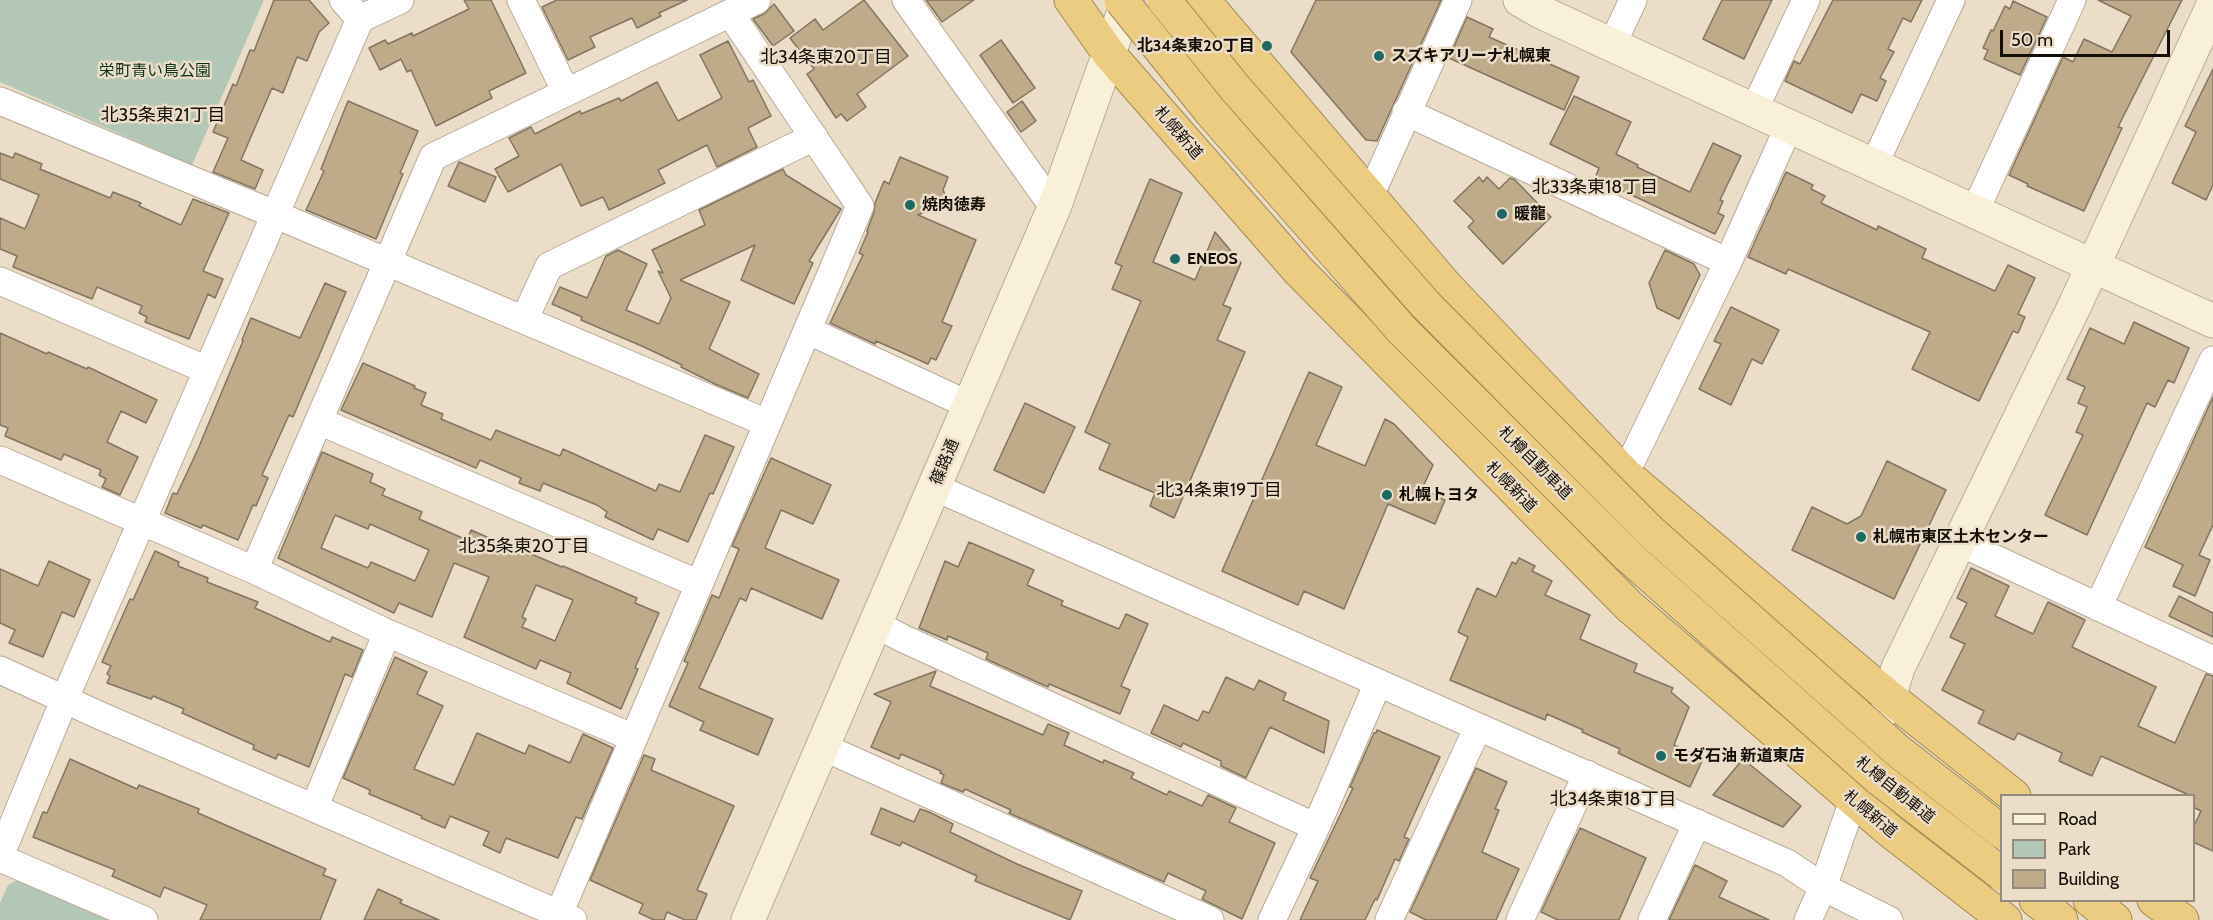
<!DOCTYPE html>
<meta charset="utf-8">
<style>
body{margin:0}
#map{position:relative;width:2213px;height:920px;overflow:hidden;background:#ebddc8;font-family:Cabin,sans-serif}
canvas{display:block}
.legend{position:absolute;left:2000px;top:794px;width:195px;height:108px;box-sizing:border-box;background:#ebddc8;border:2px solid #958a7b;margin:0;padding:8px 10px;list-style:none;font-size:18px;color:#130e07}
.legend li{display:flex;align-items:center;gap:12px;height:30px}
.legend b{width:30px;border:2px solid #958a7b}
.scale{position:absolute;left:2000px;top:30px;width:170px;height:27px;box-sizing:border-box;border:3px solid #130e07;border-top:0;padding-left:8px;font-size:18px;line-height:21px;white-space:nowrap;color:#130e07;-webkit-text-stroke:4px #ebddc8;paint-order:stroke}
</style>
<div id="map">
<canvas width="2213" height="920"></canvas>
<ul class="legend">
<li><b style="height:8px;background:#f9f0d9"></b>Road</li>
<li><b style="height:16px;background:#b3c7b7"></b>Park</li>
<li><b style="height:16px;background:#bfaa8a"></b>Building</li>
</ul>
<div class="scale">50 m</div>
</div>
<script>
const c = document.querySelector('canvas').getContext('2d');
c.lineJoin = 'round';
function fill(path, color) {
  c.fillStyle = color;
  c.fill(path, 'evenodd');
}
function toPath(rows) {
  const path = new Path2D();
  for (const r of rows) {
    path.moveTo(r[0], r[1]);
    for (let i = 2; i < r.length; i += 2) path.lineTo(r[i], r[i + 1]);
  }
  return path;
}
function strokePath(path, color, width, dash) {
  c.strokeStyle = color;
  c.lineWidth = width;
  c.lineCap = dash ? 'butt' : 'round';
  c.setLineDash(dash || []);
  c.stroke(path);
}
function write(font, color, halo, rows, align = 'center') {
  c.font = font + ' Cabin,"Noto Sans JP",sans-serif';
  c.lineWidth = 5;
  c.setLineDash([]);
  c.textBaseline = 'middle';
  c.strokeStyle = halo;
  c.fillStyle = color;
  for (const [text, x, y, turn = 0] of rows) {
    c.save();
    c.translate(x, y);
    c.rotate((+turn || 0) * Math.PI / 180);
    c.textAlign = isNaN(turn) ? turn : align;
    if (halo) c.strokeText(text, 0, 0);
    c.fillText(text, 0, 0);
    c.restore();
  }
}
const green = toPath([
 [0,0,264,0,192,165,0,82],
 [22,878,118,920,0,920,0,903,8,885]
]);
const building = toPath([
 [274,0,309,0,329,23,319,32,307,61,297,57,283,93,272,88,241,160,263,170,255,189,213,172,228,138,213,132,233,84,236,86,250,50,254,51,274,0],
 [464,0,491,0,526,73,489,91,492,98,436,126,411,70,407,72,401,59,380,70,369,48,385,40,388,44,412,33,413,36,469,9,464,0],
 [557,0,687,0,659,13,661,16,637,28,632,18,590,37,595,47,568,60,542,7,557,0],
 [864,0,908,56,857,94,866,107,847,121,841,114,836,118,807,74,814,69,790,38,815,19,823,30,864,0],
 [926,0,974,0,942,22,926,0],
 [1316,0,1441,0,1377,141,1366,140,1291,52,1316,0],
 [1722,0,1772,0,1744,59,1703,39,1722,0],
 [1833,0,1922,0,1911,22,1903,18,1888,49,1894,52,1880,78,1886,81,1877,101,1861,94,1852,113,1785,81,1794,61,1800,64,1833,0],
 [2098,0,2182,0,2118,127,2122,128,2084,211,2027,186,2028,184,2009,175,2063,57,2073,62,2084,39,2112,52,2131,16,2098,0],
 [2013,1,2047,17,2020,75,1984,59,1988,50,1983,48,1991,30,1993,31,2005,6,2010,9,2013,1],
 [774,4,794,31,773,46,753,19,764,14,774,4],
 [1467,17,1493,29,1489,37,1579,77,1564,110,1449,58,1467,17],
 [1001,40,1035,88,1013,103,980,55,1001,40],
 [728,41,749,82,753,80,771,116,748,128,757,147,717,167,707,145,658,170,665,183,609,210,603,197,581,206,561,164,508,192,495,169,519,156,509,138,531,127,535,134,580,111,581,114,619,98,621,101,657,82,678,121,722,98,700,55,728,41],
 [2213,69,2213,185,2206,200,2172,183,2196,132,2185,126,2213,69],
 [1574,96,1631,122,1616,154,1638,165,1637,167,1690,192,1713,143,1741,156,1720,200,1723,201,1718,213,1724,216,1715,234,1595,178,1599,168,1550,144,1574,96],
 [348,101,418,131,400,173,403,174,376,239,306,210,324,171,321,169,348,101],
 [1022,101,1036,121,1021,132,1007,112,1022,101],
 [0,153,13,158,15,153,42,164,40,169,110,198,113,192,141,203,139,206,181,225,193,199,229,213,203,271,223,279,215,298,208,294,189,339,145,322,147,317,139,313,142,306,97,287,92,299,13,267,17,256,0,249,0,218,25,229,39,195,0,179,0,153],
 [900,157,948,177,943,190,948,201,918,215,976,240,942,322,952,326,936,360,931,358,928,364,876,341,875,344,830,323,863,255,859,253,868,232,867,231,874,212,875,203,884,181,889,184,900,157],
 [459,162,496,177,485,202,448,186,459,162],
 [783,169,786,175,841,209,809,261,813,263,794,304,741,280,755,245,680,280,730,302,709,349,759,374,748,398,715,384,681,367,682,365,644,347,581,320,582,317,552,304,560,287,587,298,606,256,618,250,647,264,626,310,659,324,671,298,658,271,663,273,652,250,705,225,699,210,783,169],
 [1786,172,1813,185,1811,189,1825,196,1821,203,1877,230,1878,226,1926,249,1922,258,1995,291,2008,265,2035,278,2018,314,2025,317,2018,333,2013,331,1979,401,1912,369,1930,332,1788,269,1786,274,1748,257,1786,172],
 [1479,177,1483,182,1487,177,1499,189,1510,178,1515,180,1551,217,1503,264,1468,227,1474,221,1454,201,1479,177],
 [1150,179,1182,193,1153,262,1195,280,1215,232,1241,263,1223,305,1231,308,1217,340,1245,352,1174,518,1150,506,1155,493,1099,469,1110,444,1085,432,1141,301,1112,289,1122,266,1115,263,1150,179],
 [1665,250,1694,264,1700,275,1679,319,1657,308,1649,283,1665,250],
 [325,283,346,292,293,417,289,415,262,475,268,478,256,506,253,505,238,540,203,525,201,528,165,513,173,493,177,494,198,449,243,341,242,340,251,318,300,338,325,283],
 [1731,307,1779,330,1762,364,1752,359,1731,405,1699,389,1721,344,1714,341,1731,307],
 [2134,322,2189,348,2174,383,2168,380,2155,407,2147,403,2087,535,2045,515,2083,435,2076,432,2087,407,2078,403,2085,387,2067,379,2090,328,2124,344,2134,322],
 [0,333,47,354,48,352,87,369,88,367,157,400,146,423,121,411,107,442,138,457,120,495,102,487,106,479,99,475,101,470,64,454,61,460,5,436,8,428,0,425,0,333],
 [363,363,415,386,414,388,426,393,421,405,443,414,441,419,491,440,496,430,560,456,563,449,656,491,659,484,680,492,705,435,734,447,713,494,710,493,688,542,658,529,653,540,605,517,607,512,597,505,543,483,540,491,519,483,521,478,480,460,476,468,341,410,363,363],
 [1309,372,1342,387,1316,445,1365,466,1385,419,1394,424,1433,465,1422,489,1445,500,1435,524,1388,504,1344,609,1304,591,1298,605,1222,571,1309,372],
 [2213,397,2213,525,2199,555,2210,560,2195,596,2173,586,2183,565,2145,547,2213,397],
 [1025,403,1075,427,1044,493,994,470,1025,403],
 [322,452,373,474,370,482,385,489,382,495,422,512,419,519,467,540,471,530,523,553,524,551,562,567,563,566,637,598,635,603,659,613,635,668,638,669,621,709,567,683,571,673,540,660,536,669,464,637,489,577,454,563,432,617,399,603,394,613,278,558,322,452],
 [335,515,368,529,370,524,429,550,415,581,371,562,368,568,321,548,335,515],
 [536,585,573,600,555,641,522,627,526,619,522,617,536,585],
 [771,458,831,485,813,524,781,510,765,548,839,580,822,619,751,588,746,601,740,598,699,688,773,719,758,755,700,730,704,722,669,706,688,663,684,661,712,595,719,598,739,549,732,546,771,458],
 [1887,461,1946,490,1894,599,1792,550,1812,507,1847,524,1861,516,1887,461],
 [969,542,1034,570,1027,585,1063,601,1061,605,1119,629,1126,614,1148,624,1121,686,1130,690,1120,714,1049,684,1048,687,986,659,988,653,948,636,947,640,919,628,945,561,958,567,969,542],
 [155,551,179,562,178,566,208,578,207,582,258,602,255,608,330,642,332,637,363,650,352,677,345,674,309,767,278,754,276,759,253,749,254,745,182,713,184,709,153,696,151,699,107,683,110,676,107,674,111,666,102,662,130,599,133,600,155,551],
 [1519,558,1535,566,1532,571,1552,581,1545,595,1590,615,1580,639,1637,664,1634,672,1673,688,1671,692,1689,707,1674,745,1703,759,1690,787,1618,753,1620,749,1582,732,1583,730,1547,714,1545,720,1450,680,1468,637,1458,632,1477,588,1496,597,1512,562,1516,564,1519,558],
 [49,561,90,580,74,617,62,612,43,657,9,643,15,630,0,623,0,569,38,586,49,561],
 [1971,568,2009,586,1995,616,2033,634,2048,602,2085,620,2072,647,2156,687,2138,726,2175,743,2206,674,2213,676,2213,851,2193,842,2193,828,2201,811,2193,807,2193,795,2189,795,2101,756,2092,776,2059,761,2062,753,2018,733,2014,740,1978,723,1984,711,1942,690,1965,644,1950,637,1967,603,1957,598,1971,568],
 [2179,596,2213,613,2213,637,2169,616,2179,596],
 [395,657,427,672,417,694,443,706,414,769,454,785,477,733,525,754,529,745,570,763,583,734,613,748,582,819,576,817,558,858,506,838,500,853,483,845,489,832,450,816,445,828,421,818,422,816,369,794,370,790,343,778,395,657],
 [936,671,930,686,1043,735,1048,724,1069,733,1064,745,1103,763,1104,760,1134,773,1131,778,1167,795,1169,791,1202,806,1208,795,1236,808,1229,822,1275,843,1242,919,1202,899,1206,891,1168,873,1164,882,1009,813,1011,810,965,789,963,792,941,783,944,775,940,773,941,771,901,754,899,759,871,747,891,702,874,694,936,671],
 [1226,677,1254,690,1259,680,1286,693,1283,700,1329,721,1324,753,1270,727,1246,778,1221,766,1221,761,1183,743,1181,747,1151,733,1164,705,1198,721,1203,711,1209,713,1226,677],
 [1377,730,1440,757,1404,837,1409,839,1399,861,1395,859,1377,900,1375,899,1365,920,1300,920,1318,881,1310,878,1353,788,1350,787,1374,733,1376,733,1377,730],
 [644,755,655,759,651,770,734,806,697,890,707,894,696,920,685,920,667,912,664,920,654,920,639,913,643,904,590,880,644,755],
 [70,759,137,789,139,785,199,809,198,813,326,869,323,875,336,880,320,920,200,920,207,905,164,887,160,897,112,876,115,870,33,837,43,812,47,813,70,759],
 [1743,759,1801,806,1783,827,1713,795,1743,759],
 [1476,768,1507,782,1495,809,1499,810,1482,852,1519,869,1496,920,1426,920,1410,912,1476,768],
 [881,808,914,822,920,809,929,812,953,824,950,832,1017,864,1082,891,1070,920,975,881,977,876,902,842,900,846,871,834,881,808],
 [1580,828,1646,858,1619,920,1558,920,1541,912,1580,828],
 [1695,865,1727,881,1719,897,1769,920,1669,920,1695,865],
 [378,889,402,900,400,903,439,920,364,920,378,889]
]);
const street = toPath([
 [343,0,360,19],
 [521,0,566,92],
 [906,0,1054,208],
 [1612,45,1633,0],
 [0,101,274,214,767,423],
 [1754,110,1806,0],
 [1406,112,1728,262],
 [1874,165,1951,0],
 [1369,198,1458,0],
 [1975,211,2072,0],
 [0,281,207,370],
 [524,320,549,266,814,137],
 [807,330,969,405],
 [319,421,699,584],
 [0,460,254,570,387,633,634,738],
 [1625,474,1728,262,1789,126],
 [934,487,1787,863,1823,887,1889,920],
 [1961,543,2213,660],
 [254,570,433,157,757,0],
 [2098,607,2213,360],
 [875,624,904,639,1316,827],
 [0,670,101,716,573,920],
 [823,747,1210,920],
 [314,808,387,633],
 [0,856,65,698,360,19,400,0],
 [0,858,144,920],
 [559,914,860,206,730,13],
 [1272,920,1316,827,1378,683],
 [1389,920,1478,727],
 [1520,920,1587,774],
 [1652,920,1697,823],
 [1808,920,1823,887,1889,697]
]);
const secondary = toPath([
 [1520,0,1541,12,1612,45,2213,321],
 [1889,697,1898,668,2075,305,2213,5],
 [748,920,1054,208,1128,0]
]);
const highway = toPath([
 [1071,0,1110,55,1298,270,1629,606,1890,831,2005,920],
 [1203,0,1446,286,1625,474,1889,697,2014,796],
 [2036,900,2061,920],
 [2090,900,2115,920],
 [2154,900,2182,920]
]);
const highwayBridge = toPath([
 [1121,0,1210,111,1402,330,1627,555,1878,778,2002,874],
 [1164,0,1236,89,1426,305,1650,531,1898,751,2002,832]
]);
const markers = [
 [1267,46,6,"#1e6963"],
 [1379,56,6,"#1e6963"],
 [910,205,6,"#1e6963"],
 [1502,214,6,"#1e6963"],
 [1175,259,6,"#1e6963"],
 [1387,495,6,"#1e6963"],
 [1861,537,6,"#1e6963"],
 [1661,756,6,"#1e6963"]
];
const poiNames = [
 ["北34条東20丁目",1255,46,"right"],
 ["スズキアリーナ札幌東",1391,56],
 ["焼肉徳寿",922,205],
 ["暖龍",1514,214],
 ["ENEOS",1187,259],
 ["札幌トヨタ",1399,495],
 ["札幌市東区土木センター",1873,537],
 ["モダ石油 新道東店",1673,756]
];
const parkNames = [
 ["栄町青い鳥公園",155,71]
];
const streetNames = [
 ["札幌新道",1178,133,49],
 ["篠路通",945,462,-67],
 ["札樽自動車道",1535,463,45],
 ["札幌新道",1511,487,45],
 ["札樽自動車道",1895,790,39],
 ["札幌新道",1870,814,40]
];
const neighbourhoodNames = [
 ["北34条東20丁目",826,58],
 ["北35条東21丁目",163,116],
 ["北33条東18丁目",1595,188],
 ["北34条東19丁目",1219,491],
 ["北35条東20丁目",524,547],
 ["北34条東18丁目",1613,800]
];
fill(green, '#b3c7b7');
fill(building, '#bfaa8a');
strokePath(building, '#817561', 1.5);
strokePath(street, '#b9ab97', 29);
strokePath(secondary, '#b9ab97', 35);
strokePath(highway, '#9f8a56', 35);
strokePath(street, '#fff', 27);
strokePath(secondary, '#f9f0d9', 33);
strokePath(highway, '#ebcc80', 33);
strokePath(highwayBridge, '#9f8a56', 35, []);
strokePath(highwayBridge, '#ebcc80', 33);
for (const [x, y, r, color] of markers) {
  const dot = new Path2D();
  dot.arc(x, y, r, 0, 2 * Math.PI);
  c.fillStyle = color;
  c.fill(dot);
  strokePath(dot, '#ebddc8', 2);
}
write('bold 16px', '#130e07', '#ebddc8', poiNames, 'left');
write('16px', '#0b341b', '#ebddc8', parkNames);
write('16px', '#130e07', '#ebddc8', streetNames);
write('18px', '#130e07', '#ebddc8', neighbourhoodNames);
</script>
